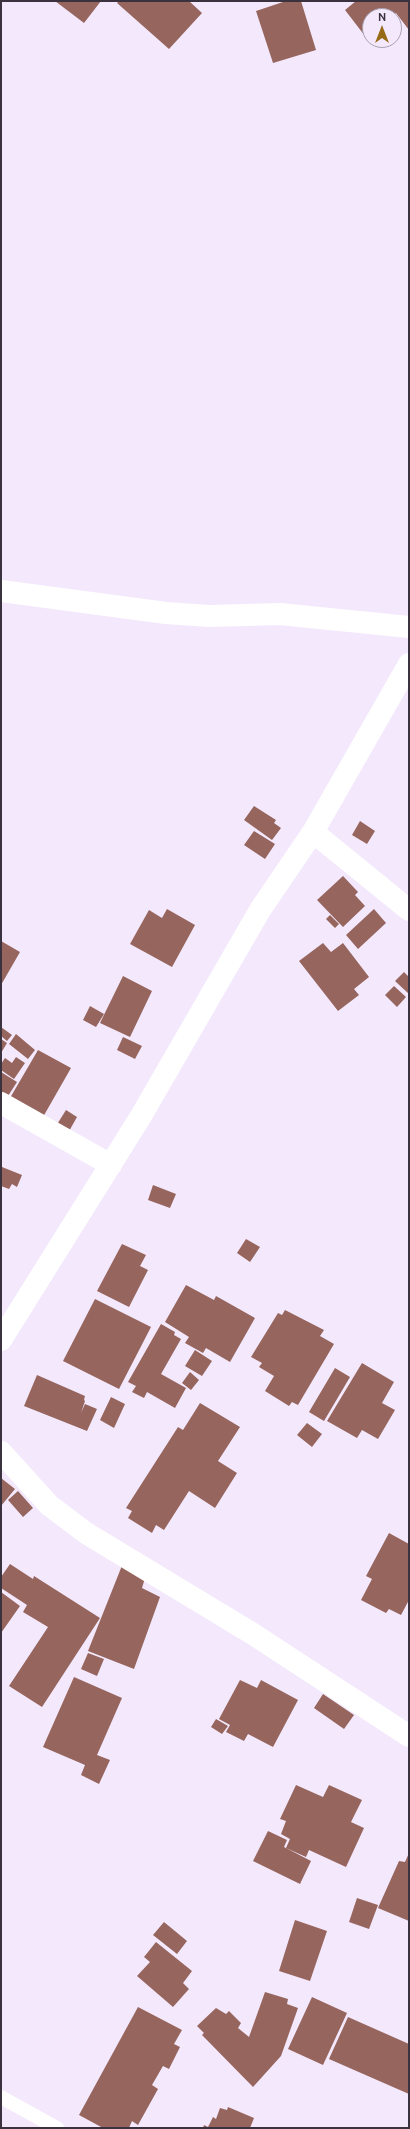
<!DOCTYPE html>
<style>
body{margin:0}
#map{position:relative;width:410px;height:2129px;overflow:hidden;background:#f3e8fc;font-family:Ubuntu,sans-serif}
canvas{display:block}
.frame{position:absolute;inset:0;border:2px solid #3a333f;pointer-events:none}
.north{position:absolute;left:362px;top:8px;width:40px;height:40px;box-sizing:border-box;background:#f3e8fc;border:1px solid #a9a0b0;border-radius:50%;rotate:0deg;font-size:11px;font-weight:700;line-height:16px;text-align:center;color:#3a333f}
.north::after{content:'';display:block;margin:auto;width:14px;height:18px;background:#966a17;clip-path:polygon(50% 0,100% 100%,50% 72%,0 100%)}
</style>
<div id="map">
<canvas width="410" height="2129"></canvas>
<div class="frame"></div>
<div class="north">N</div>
</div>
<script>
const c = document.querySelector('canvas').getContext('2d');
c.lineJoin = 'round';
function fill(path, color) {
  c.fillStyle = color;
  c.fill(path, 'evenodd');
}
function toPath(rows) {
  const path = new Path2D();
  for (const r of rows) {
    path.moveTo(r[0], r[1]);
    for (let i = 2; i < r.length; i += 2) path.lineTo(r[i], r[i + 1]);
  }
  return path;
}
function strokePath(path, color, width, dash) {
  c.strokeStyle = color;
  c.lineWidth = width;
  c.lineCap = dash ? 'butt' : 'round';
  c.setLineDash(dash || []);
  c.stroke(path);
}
const building = toPath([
 [55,1,101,1,84,23],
 [119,1,189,1,202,13,169,49,117,3],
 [286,1,301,1,316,50,273,63,256,11],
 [356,1,409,1,409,30,396,13,391,16,370,16,370,32,365,36,345,10],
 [254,806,276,820,274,823,281,828,272,840,244,820],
 [360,821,375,831,367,844,352,835],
 [254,831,275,844,265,859,244,845],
 [343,876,358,892,355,895,365,906,343,927,317,900],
 [167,909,195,925,172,967,130,944,149,910,162,918],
 [374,909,386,923,358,949,346,935],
 [330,915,339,924,335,928,326,919],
 [1,941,20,952,1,985],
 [323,943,331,952,343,943,369,977,354,989,359,995,338,1011,299,961],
 [404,972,409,977,409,994,395,981],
 [123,976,152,991,130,1037,100,1023],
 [394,986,406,997,397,1007,385,995],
 [90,1006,104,1014,96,1027,83,1020],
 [1,1027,12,1035,7,1041,1,1036],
 [16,1034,35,1050,28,1059,9,1044],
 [123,1037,142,1046,135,1059,117,1050],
 [1,1039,7,1043,1,1053],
 [38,1050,71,1068,43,1117,10,1098],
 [16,1057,25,1063,14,1079,1,1070,1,1064,5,1058,12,1063],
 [1,1072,17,1082,8,1096,1,1092],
 [66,1110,77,1117,68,1133,56,1126],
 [2,1167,22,1175,17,1187,12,1184,9,1189,1,1186],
 [153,1185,176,1194,170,1208,148,1200],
 [246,1239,260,1247,250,1262,237,1253],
 [122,1244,146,1255,140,1266,148,1270,129,1307,97,1291],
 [186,1285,214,1300,216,1296,255,1318,230,1362,206,1348,203,1353,185,1343,189,1337,165,1322],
 [95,1299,151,1327,119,1389,63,1361],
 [285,1310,324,1330,320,1336,334,1344,298,1405,292,1402,289,1406,265,1391,274,1376,259,1367,262,1363,251,1357,278,1313,282,1315],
 [161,1324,175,1332,174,1335,181,1339,161,1374,186,1388,175,1408,147,1392,144,1398,132,1392,136,1386,128,1382],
 [195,1350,212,1361,202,1376,185,1366],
 [362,1363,394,1382,382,1403,395,1410,378,1439,362,1430,357,1438,327,1421],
 [335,1368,350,1377,324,1421,309,1412],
 [190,1372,199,1380,191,1390,182,1383],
 [37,1375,85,1396,84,1400,85,1401,81,1413,85,1404,97,1409,87,1431,24,1406],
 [111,1397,125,1404,114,1428,100,1420],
 [200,1403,240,1427,218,1461,237,1473,215,1508,189,1491,164,1530,156,1525,152,1533,128,1518,132,1511,126,1508,178,1427,183,1430],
 [307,1423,322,1434,312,1447,297,1435],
 [1,1478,15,1489,1,1506],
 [18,1491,33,1508,23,1517,8,1500],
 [389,1533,409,1544,409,1600,401,1615,389,1609,386,1613,361,1600,372,1579,366,1576],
 [123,1563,145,1578,142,1588,160,1597,134,1669,88,1651],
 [10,1564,33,1579,34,1576,100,1618,42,1707,9,1686,48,1627,23,1612,27,1605,1,1588,1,1577],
 [1,1592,20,1606,1,1633],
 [88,1653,104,1659,97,1676,81,1669],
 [74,1677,122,1698,97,1755,110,1760,99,1784,81,1775,85,1765,43,1747],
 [240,1680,257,1688,261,1680,298,1700,273,1747,248,1734,244,1741,226,1732,230,1725,219,1719],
 [323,1694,354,1715,344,1729,314,1708],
 [216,1719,228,1726,222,1734,211,1727],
 [296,1785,323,1797,329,1785,362,1800,351,1822,364,1828,346,1867,309,1850,306,1857,286,1848,290,1839,281,1834,286,1821,280,1819],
 [268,1831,287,1840,284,1847,311,1861,300,1884,253,1861],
 [409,1853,409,1921,378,1908,399,1861,405,1862],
 [357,1898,378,1905,369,1929,349,1922],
 [295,1920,327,1931,310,1981,279,1971],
 [164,1922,187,1941,177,1954,153,1935],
 [156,1942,192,1971,183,1983,189,1989,173,2007,137,1976,150,1962,144,1957],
 [265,1992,288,1999,287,2004,298,2008,281,2056,253,2087,202,2035,204,2033,197,2026,216,2008,226,2014,229,2011,241,2023,238,2028,249,2037],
 [312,1997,347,2013,323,2065,288,2049],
 [138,2007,182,2030,174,2044,180,2047,169,2069,163,2066,152,2085,158,2089,138,2125,132,2121,129,2128,103,2128,79,2115],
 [348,2017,409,2044,409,2094,329,2059],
 [228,2107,254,2118,250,2128,203,2128,204,2125,208,2127,213,2117,216,2119,220,2108,227,2110]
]);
const lane = toPath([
 [1,2097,57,2128]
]);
const street = toPath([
 [1,591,166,613,209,616,280,614,409,627],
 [313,832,409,910],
 [1,1103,111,1165],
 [1,1340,141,1116,260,910,313,832,409,664],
 [1,1452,49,1505,86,1533,253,1634,409,1736]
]);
fill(building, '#96655d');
strokePath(lane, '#fff', 14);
strokePath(street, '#fff', 22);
</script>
